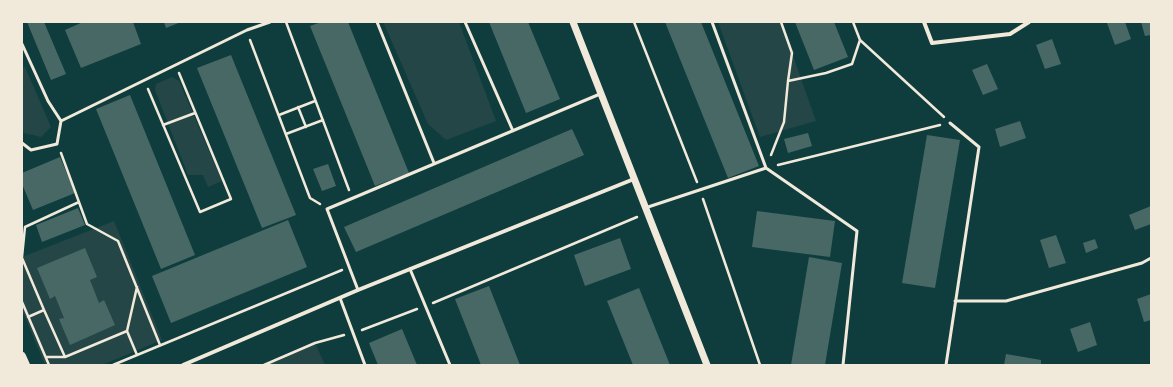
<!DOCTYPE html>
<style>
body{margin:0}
#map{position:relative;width:1173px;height:387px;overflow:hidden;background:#0f3d3e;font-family:"Exo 2",sans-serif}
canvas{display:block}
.frame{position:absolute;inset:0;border:23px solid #f1e9da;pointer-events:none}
</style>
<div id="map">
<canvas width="1173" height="387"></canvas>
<div class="frame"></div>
</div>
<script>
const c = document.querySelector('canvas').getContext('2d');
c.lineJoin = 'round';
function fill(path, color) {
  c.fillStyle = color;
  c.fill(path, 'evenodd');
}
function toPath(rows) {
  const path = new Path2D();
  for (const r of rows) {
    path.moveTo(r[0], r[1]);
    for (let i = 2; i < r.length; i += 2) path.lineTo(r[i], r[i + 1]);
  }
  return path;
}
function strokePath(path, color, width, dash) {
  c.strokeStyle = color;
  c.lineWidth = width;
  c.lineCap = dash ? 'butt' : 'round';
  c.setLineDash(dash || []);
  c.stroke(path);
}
const green = toPath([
 [385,22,459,22,496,121,446,140,428,124,384,24],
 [718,22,781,22,816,121,760,137],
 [25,67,51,127,41,137,24,133,22,128,22,68],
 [172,77,179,81,222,181,208,187,203,175,188,175,155,90,156,84],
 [114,221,162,340,102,365,45,365,22,310,22,257],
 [315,343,325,365,264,365]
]);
const building = toPath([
 [27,22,44,22,66,74,51,80],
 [83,22,133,22,141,44,81,68,65,30],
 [164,22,181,22,166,28],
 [321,22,348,22,409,173,375,186,310,26],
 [489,22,528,22,560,99,526,113],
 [665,22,701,22,759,166,728,178],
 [795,22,834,22,848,57,814,70],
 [1109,22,1125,22,1131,39,1115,45,1107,23],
 [1141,22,1151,22,1151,35,1145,36],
 [1052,39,1061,64,1045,69,1036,45],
 [231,55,296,215,262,228,197,68],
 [987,64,998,89,983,95,972,70],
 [130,95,195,255,161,269,96,109],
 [1020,121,1026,138,1000,147,995,129],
 [572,129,584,155,356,252,344,227],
 [808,133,812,146,788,153,784,139],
 [927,135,960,140,935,288,902,283],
 [60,157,75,193,33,210,22,184,22,173],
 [328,164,336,186,322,191,313,169],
 [1151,206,1151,224,1135,230,1129,215],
 [78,208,85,225,42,242,36,225],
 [757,211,835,221,830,257,752,247],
 [288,220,307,267,171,323,152,276],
 [1056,235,1066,263,1049,268,1040,240],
 [620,238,631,269,585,286,574,255],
 [1095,239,1098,248,1086,253,1083,243],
 [85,248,97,277,90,280,99,303,104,300,115,325,70,345,59,319,64,318,55,296,50,299,37,268],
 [809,257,842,263,825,365,791,365],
 [489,286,520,365,481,365,455,299],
 [639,288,670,365,633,365,607,301],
 [1151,294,1151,320,1144,322,1137,299],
 [1090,322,1097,345,1078,352,1070,329],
 [402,329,417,365,378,365,369,343],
 [1006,354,1041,360,1041,365,1004,365]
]);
const path = toPath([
 [286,22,349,190],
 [634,22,697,182],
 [781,22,792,53,788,81],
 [853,22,860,40,944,117],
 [250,40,310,198,320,204],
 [148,89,200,212,231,199,179,73],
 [298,107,306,127],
 [279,115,315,101],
 [163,125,195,113],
 [286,134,323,120],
 [61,153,87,224,118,241,160,345],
 [771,155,784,122,788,81,826,73,852,64,860,40],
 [778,165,940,125],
 [703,199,760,365],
 [22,257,25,227,79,202],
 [22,258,44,310],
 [137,287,127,331,137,355],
 [22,302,49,365],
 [433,303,637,217],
 [28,317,44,310,65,357],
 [362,330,417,309],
 [46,357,65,357,127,331],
 [113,365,342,270],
 [264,365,315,343,344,335]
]);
const service = toPath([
 [377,22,434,163],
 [465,22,513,131],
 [22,44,48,101,61,121,57,144,31,150,22,143],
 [61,121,247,30,270,22],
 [766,168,857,231,843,365],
 [645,208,766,168,712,22],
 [410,269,450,365],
 [358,290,327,209,600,94],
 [340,298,365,365],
 [955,301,1006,301,1142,263,1151,258],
 [946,365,979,147,950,123]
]);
const minor = toPath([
 [924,22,932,43,1010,34,1029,22],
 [183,365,358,290,634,179]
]);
const tertiary = toPath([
 [573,22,707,365]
]);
const secondary = toPath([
 [22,356,26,365]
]);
fill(green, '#244646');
fill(building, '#486865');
strokePath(path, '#f1e9da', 2.5);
strokePath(service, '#f1e9da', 3);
strokePath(minor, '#f1e9da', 4);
strokePath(tertiary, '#f1e9da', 7);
strokePath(secondary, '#f1e9da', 8);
</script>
